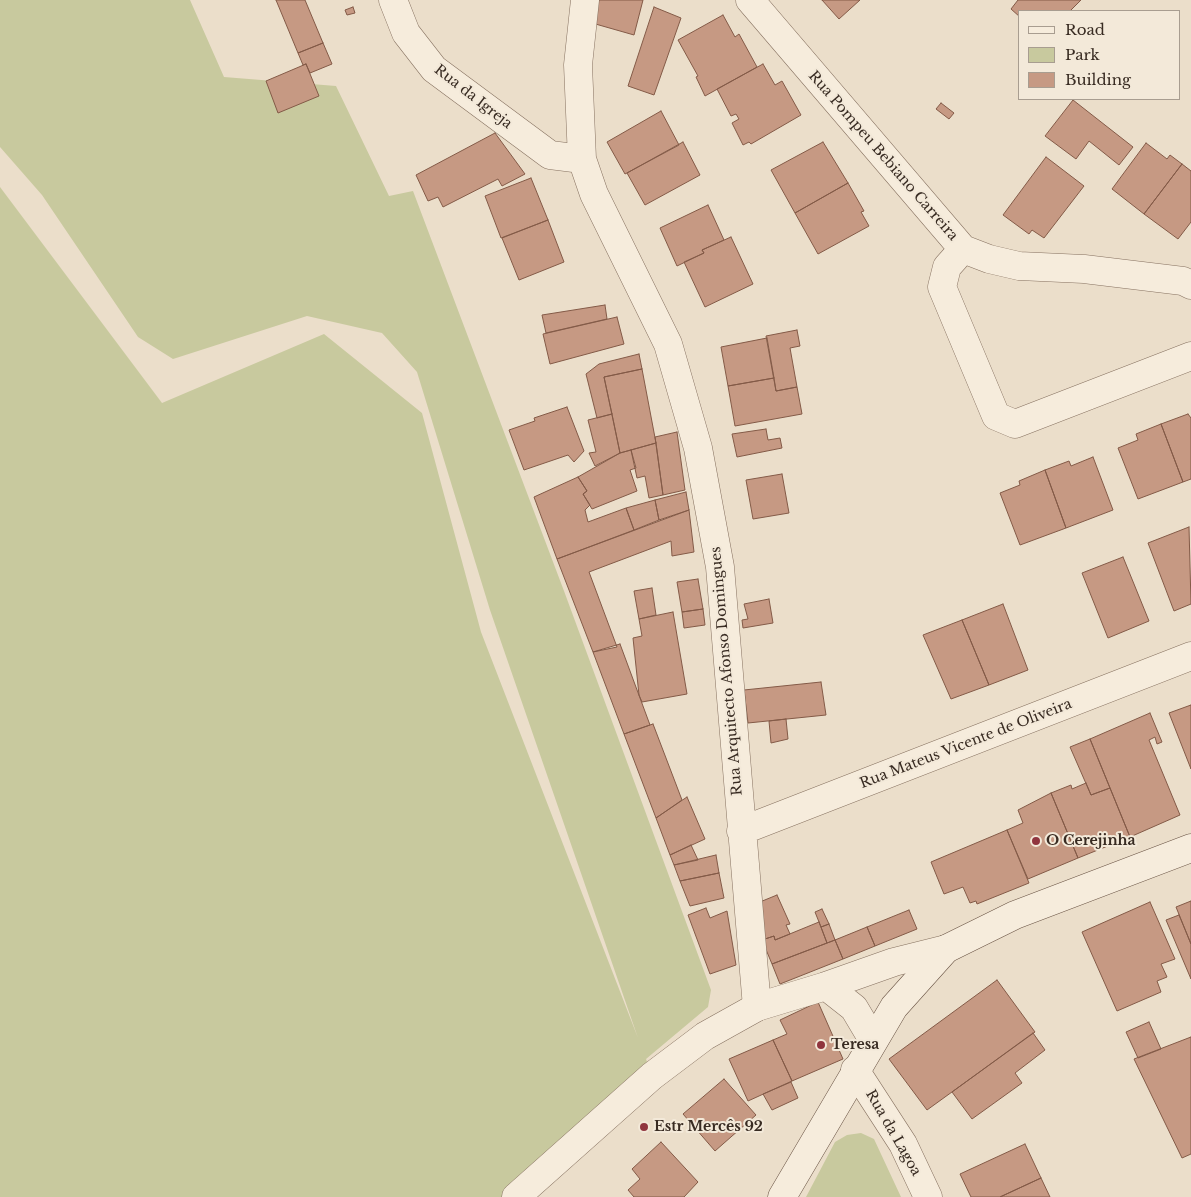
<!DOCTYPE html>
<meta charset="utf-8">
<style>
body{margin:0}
#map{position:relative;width:1191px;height:1197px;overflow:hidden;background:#ebdeca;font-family:"Libre Baskerville",serif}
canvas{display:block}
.legend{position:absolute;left:1018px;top:10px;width:162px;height:90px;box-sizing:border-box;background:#f3e9d9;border:1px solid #a89d90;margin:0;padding:6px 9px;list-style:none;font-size:15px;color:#382b22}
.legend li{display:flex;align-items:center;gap:10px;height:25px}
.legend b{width:25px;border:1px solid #a89d90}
</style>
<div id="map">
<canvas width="1191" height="1197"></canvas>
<ul class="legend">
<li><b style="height:6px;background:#f6ecdc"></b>Road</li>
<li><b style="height:14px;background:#c8c99e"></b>Park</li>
<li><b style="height:14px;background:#c69983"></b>Building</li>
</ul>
</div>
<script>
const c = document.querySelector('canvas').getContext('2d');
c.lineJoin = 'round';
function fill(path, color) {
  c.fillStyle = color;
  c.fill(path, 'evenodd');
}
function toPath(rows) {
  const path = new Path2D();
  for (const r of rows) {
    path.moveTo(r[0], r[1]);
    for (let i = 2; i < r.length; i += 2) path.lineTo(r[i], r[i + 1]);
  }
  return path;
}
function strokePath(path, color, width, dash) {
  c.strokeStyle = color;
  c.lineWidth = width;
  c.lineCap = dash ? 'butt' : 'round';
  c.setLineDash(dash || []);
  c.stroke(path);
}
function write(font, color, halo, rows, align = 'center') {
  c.font = font + ' "Libre Baskerville",serif';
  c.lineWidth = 4;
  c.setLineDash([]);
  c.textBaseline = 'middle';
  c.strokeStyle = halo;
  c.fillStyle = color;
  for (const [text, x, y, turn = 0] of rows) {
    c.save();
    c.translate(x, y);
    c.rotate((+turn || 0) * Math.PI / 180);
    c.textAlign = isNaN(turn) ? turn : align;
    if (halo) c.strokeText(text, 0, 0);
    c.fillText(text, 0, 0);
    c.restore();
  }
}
const green = toPath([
 [0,0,190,0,224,77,336,86,389,196,413,191,564,591,711,990,708,1007,646,1059,652,1076,517,1197,0,1197,0,187,162,403,324,334,422,413,481,632,638,1038,490,610,417,372,382,333,307,316,173,359,138,337,42,195,0,147],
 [861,1133,874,1139,901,1197,806,1197,835,1142,847,1135]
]);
const building = toPath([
 [276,0,305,0,323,43,298,53,276,0],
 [599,0,643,0,634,35,592,23,599,0],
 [822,0,860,0,839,19,822,0],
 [1018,0,1081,0,1070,11,1020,11,1020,17,1011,9,1018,0],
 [353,7,355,13,347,15,345,10,353,7],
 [654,7,681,18,654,95,628,86,654,7],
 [723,15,735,37,739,34,757,67,705,96,696,77,698,76,678,40,723,15],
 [323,43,332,64,310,73,306,64,303,65,298,53,323,43],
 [306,64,319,96,278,113,266,81,306,64],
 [763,64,775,85,782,81,801,115,751,144,749,142,743,145,732,123,739,119,736,114,731,116,717,89,763,64],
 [1073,100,1133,147,1119,165,1089,141,1076,159,1045,136,1073,100],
 [941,103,954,113,949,119,936,109,941,103],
 [661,111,679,145,625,174,607,142,661,111],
 [495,133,525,174,502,186,498,179,443,207,438,197,428,201,416,175,495,133],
 [683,142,700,175,645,205,627,173,683,142],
 [823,142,848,183,795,213,771,170,823,142],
 [1146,143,1167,159,1170,155,1182,164,1144,214,1112,189,1146,143],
 [1046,157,1084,186,1044,238,1032,230,1029,234,1003,215,1046,157],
 [1182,164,1191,171,1191,222,1178,239,1144,214,1182,164],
 [531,178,548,220,501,238,485,196,531,178],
 [848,183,864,211,861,212,869,226,818,254,795,213,848,183],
 [708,205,724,240,702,250,704,253,677,266,660,228,708,205],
 [548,220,564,262,519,280,502,238,548,220],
 [731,237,753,284,705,307,684,262,704,253,702,250,731,237],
 [605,305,607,319,546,333,542,315,605,305],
 [617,317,624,344,550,364,543,334,617,317],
 [797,330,800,346,790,348,797,387,776,391,766,336,797,330],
 [767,338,774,378,728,386,721,347,767,338],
 [639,354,642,369,604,377,612,414,597,418,586,374,599,364,639,354],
 [642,369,656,443,620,453,604,377,642,369],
 [774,378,776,391,797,387,802,414,735,426,728,386,774,378],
 [567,407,584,451,574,462,568,455,524,470,509,430,535,421,534,418,567,407],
 [612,414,620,453,595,466,589,453,596,452,588,420,612,414],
 [1188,414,1191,418,1191,479,1183,482,1161,424,1188,414],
 [1161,424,1183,482,1138,499,1118,448,1138,440,1136,434,1161,424],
 [766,429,768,440,780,438,782,448,737,457,732,434,766,429],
 [677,432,685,490,663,495,655,437,677,432],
 [656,443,663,495,649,498,645,476,637,478,631,450,656,443],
 [631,450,636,468,630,470,637,491,592,509,583,494,587,491,578,477,620,453,631,450],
 [1093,457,1113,510,1066,528,1045,470,1069,461,1071,466,1093,457],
 [1045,470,1066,528,1020,545,1000,493,1020,485,1019,481,1045,470],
 [782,474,789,513,753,519,746,480,782,474],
 [578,477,587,491,583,494,590,505,585,510,588,522,626,508,634,530,557,559,534,497,578,477],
 [686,492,689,510,659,520,655,500,686,492],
 [655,500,659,520,634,530,626,508,655,500],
 [689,510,694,552,672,556,671,541,589,572,617,647,593,652,557,559,689,510],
 [1189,527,1191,604,1174,611,1148,543,1189,527],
 [1123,557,1149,621,1108,638,1082,573,1123,557],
 [698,579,703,609,682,612,677,582,698,579],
 [652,588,656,615,639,619,634,591,652,588],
 [769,599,773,623,743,628,742,620,748,619,744,604,769,599],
 [1003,604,1028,670,989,685,962,620,1003,604],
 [703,609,705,625,684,628,682,612,703,609],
 [673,612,687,694,642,702,639,695,633,638,642,636,639,619,673,612],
 [962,620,989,685,951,699,923,635,962,620],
 [620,644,650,725,624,734,593,652,620,644],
 [821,682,826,715,748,723,744,690,821,682],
 [1191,705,1191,769,1169,713,1191,705],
 [1150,713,1162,742,1157,744,1155,737,1149,740,1180,815,1130,837,1090,739,1150,713],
 [786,719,788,739,771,743,769,721,786,719],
 [653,724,682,800,656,818,624,734,653,724],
 [1090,739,1110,788,1091,795,1070,747,1090,739],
 [1086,783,1091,795,1110,788,1130,837,1078,858,1051,793,1071,785,1072,789,1086,783],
 [1051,793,1078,858,1028,879,1007,830,1023,823,1018,810,1051,793],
 [687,797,705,839,670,855,656,818,687,797],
 [1007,830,1029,883,977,904,976,901,970,903,963,887,944,894,931,862,1007,830],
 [691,845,698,860,674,865,670,855,691,845],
 [716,855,719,873,680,881,674,865,716,855],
 [719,873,724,898,690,906,680,881,719,873],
 [777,895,790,924,786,925,790,934,775,940,774,936,762,940,755,904,777,895],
 [1191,901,1191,944,1176,907,1191,901],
 [1150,902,1175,959,1161,964,1167,977,1157,981,1161,992,1117,1011,1082,932,1150,902],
 [706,908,710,918,727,911,736,965,710,974,688,915,706,908],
 [822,909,829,924,821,927,815,912,822,909],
 [909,910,917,929,875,946,867,927,909,910],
 [1179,915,1191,944,1191,979,1166,920,1179,915],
 [819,922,827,943,772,964,762,940,774,936,775,940,819,922],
 [829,924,835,940,827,943,821,927,829,924],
 [867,927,875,946,843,959,835,940,867,927],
 [835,940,843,959,780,984,772,964,835,940],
 [997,980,1035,1032,927,1110,889,1059,997,980],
 [818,1002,843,1059,792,1081,773,1040,787,1034,780,1020,818,1002],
 [1149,1022,1161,1049,1138,1058,1126,1032,1149,1022],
 [1033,1033,1045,1050,1015,1073,1022,1083,972,1119,952,1092,1033,1033],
 [1191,1037,1191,1154,1182,1158,1134,1059,1191,1037],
 [773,1040,792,1081,748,1101,729,1059,773,1040],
 [724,1079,756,1115,715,1151,683,1114,724,1079],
 [791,1082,798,1098,772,1110,763,1094,791,1082],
 [661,1142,698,1182,684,1197,634,1197,628,1190,640,1179,632,1169,661,1142],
 [1025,1144,1041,1178,1000,1197,971,1197,960,1174,1025,1144],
 [1041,1178,1050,1197,1000,1197,1041,1178]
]);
const minor = toPath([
 [393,0,406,33,434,69,550,155,582,159],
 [585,0,578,65,582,159,594,194,668,344,698,448,720,567,757,1007],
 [750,0,963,249,989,259,1019,266,1084,269,1183,281,1191,285],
 [963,249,947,267,942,287,996,416,1015,424,1191,356],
 [741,831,1191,656],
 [855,1070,903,1144,928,1197]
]);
const tertiary = toPath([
 [826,986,854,1008,873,1040],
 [516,1197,652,1076,705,1036,757,1007,826,986,894,962,946,949]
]);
const secondary = toPath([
 [782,1197,894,1007,946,949,1015,915,1191,848]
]);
const markers = [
 [1036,841,5,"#90353e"],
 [821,1045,5,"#90353e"],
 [644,1127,5,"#90353e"]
];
const streetNames = [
 ["Rua da Igreja",473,97,38],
 ["Rua Pompeu Bebiano Carreira",883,156,49],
 ["Rua Arquitecto Afonso Domingues",727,671,-95],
 ["Rua Mateus Vicente de Oliveira",966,744,-21],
 ["Rua da Lagoa",893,1133,60]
];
const poiNames = [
 ["O Cerejinha",1046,841],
 ["Teresa",831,1045],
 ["Estr Mercês 92",654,1127]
];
fill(green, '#c8c99e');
fill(building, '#c69983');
strokePath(building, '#835a47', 1);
strokePath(minor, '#867160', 29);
strokePath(tertiary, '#867160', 29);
strokePath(secondary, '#685243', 29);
strokePath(minor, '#f6ecdc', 28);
strokePath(tertiary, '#f6ecdc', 28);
strokePath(secondary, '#f6ecdc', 28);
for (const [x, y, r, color] of markers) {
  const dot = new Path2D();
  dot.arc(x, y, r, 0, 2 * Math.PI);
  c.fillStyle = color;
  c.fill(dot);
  strokePath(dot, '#f3e9d9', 2);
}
write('14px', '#382b22', '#f3e9d9', streetNames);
write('bold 14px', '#382b22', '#f3e9d9', poiNames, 'left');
</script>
